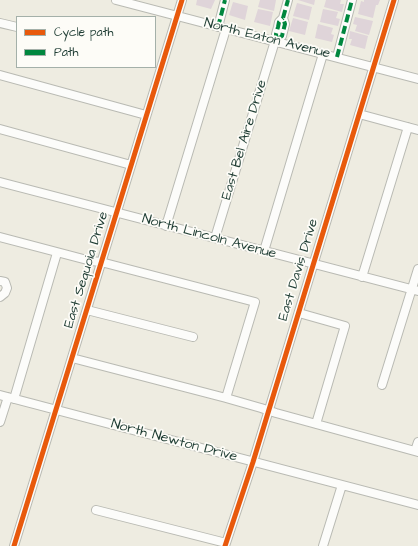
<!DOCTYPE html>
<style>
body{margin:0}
#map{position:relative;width:418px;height:546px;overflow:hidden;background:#eeece1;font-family:"Architects Daughter",sans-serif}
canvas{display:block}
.legend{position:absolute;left:16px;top:16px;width:140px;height:52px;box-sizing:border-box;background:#fdfcf7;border:1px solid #a4b0a9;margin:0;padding:5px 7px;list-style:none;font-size:12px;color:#1f3d34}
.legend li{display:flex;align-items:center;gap:8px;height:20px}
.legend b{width:20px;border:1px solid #a4b0a9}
</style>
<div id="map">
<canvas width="418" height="546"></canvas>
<ul class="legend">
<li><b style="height:5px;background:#e8590c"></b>Cycle path</li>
<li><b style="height:5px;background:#00873e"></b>Path</li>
</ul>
</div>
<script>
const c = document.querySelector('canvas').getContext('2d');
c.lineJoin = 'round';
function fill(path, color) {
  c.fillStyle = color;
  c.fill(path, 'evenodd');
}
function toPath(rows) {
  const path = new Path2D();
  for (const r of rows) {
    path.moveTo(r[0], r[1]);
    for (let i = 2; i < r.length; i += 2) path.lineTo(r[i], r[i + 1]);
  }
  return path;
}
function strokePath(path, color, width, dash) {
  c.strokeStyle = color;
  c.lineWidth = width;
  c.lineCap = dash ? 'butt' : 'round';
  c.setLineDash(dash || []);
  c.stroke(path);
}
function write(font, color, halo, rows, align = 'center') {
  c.font = font + ' "Architects Daughter",sans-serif';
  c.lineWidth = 3.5;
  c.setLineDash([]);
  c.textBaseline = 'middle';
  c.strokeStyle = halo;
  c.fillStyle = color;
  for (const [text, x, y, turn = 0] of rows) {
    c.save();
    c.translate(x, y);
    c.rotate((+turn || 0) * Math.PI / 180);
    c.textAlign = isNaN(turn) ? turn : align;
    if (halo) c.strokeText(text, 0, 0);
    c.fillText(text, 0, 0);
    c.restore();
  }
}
const building = toPath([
 [197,0,215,0,211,9,196,5],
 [260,0,276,0,274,11,258,7],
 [298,0,315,0,314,5],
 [326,0,341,0,340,4,344,4,342,12,324,7],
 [364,0,380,0,378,5,376,5,373,18,358,14,361,1,364,2],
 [233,2,248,6,245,20,229,15],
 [297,3,312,7,309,20,293,16],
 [258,9,273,12,270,26,254,22],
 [323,9,338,12,336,18,340,19,338,26,320,22],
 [355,17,373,21,369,35,355,31,357,25,353,24],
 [293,18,308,22,305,35,289,31],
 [318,24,333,28,331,34,334,35,332,42,315,38],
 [350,31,368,36,365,49,350,45,352,39,349,39]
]);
const minor = toPath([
 [116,0,418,79],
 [0,23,17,27],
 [218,27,225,0],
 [278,39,282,36,285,24,283,18,288,0],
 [277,41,276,34,278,27,279,22,283,18],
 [337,57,352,0],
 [0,75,146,115],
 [359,114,418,130],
 [0,129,131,165],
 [0,182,418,291],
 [166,226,226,29],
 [0,237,91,261,101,262,255,302,226,398],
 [215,238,275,41],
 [264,251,323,54],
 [362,277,408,127],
 [0,281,5,282,7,288,5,293,0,297],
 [87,310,193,337],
 [299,313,345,326,316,424],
 [72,358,226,398,261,408,276,413,418,452],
 [382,385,418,269],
 [0,395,418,505],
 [14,399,57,253],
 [0,422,8,397],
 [415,451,418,442],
 [96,510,226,543],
 [14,546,182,0],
 [225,546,253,462,394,0],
 [323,546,342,485]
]);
const quiet = toPath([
 [218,27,225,0],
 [278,39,282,36,285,24,283,18,288,0],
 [277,41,276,34,278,27,279,22,283,18],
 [337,57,352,0]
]);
const cycleway = toPath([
 [14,546,182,0],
 [225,546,253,462,394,0]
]);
const streetNames = [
 ["North Eaton Avenue",267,39,14],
 ["East Bel Aire Drive",245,140,-73],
 ["North Lincoln Avenue",209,237,15],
 ["East Sequoia Drive",87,270,-73],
 ["East Davis Drive",299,270,-73],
 ["North Newton Drive",174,441,15]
];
fill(building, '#dfd4d9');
strokePath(minor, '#b9bab3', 10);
strokePath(minor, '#fcfcfa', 8);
strokePath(quiet, '#00873e', 4, [8, 4]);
strokePath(cycleway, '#e8590c', 5);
write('14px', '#1f3d34', '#fdfcf7', streetNames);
</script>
